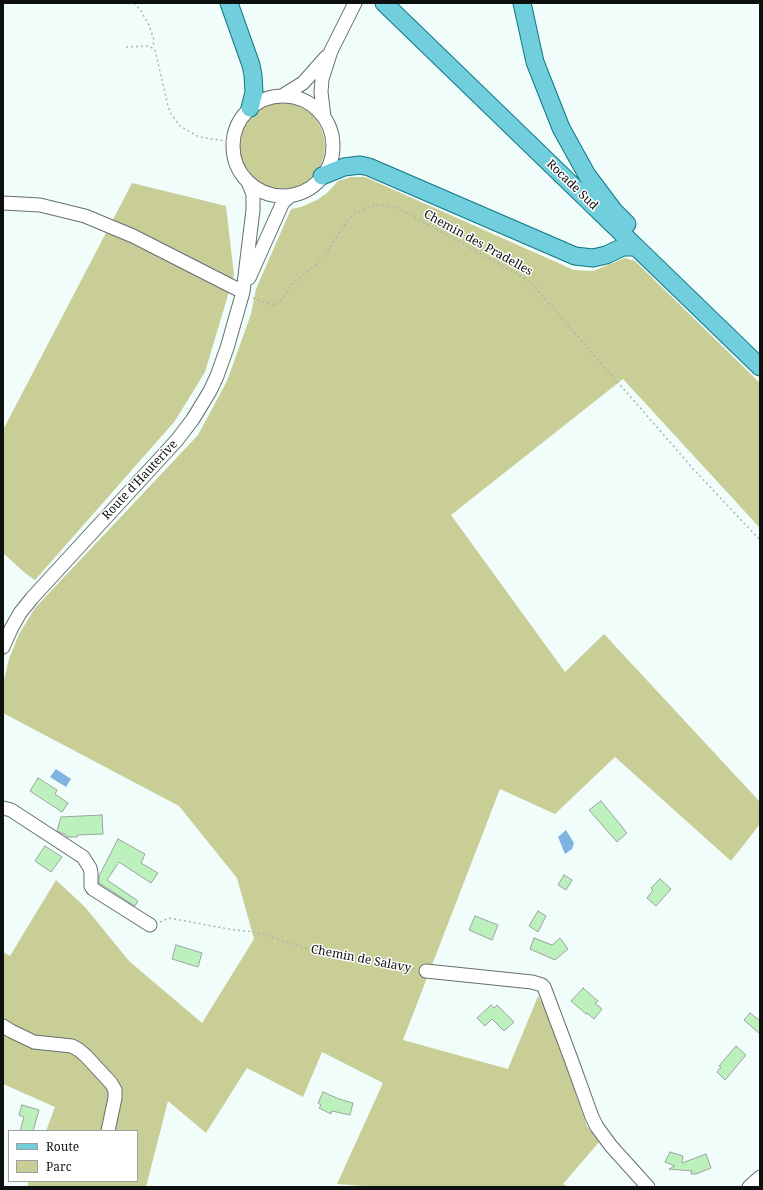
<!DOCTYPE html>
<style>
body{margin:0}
#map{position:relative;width:763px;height:1190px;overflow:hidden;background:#f0fdfa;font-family:"Noto Serif",serif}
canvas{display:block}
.frame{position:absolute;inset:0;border:4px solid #0c100f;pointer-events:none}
.legend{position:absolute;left:8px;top:1130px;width:130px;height:52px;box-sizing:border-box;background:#fff;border:1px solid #9e9f9f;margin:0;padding:5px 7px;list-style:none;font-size:12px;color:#0c100f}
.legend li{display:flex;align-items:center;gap:8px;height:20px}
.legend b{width:20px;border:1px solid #9e9f9f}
</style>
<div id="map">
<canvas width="763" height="1190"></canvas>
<div class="frame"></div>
<ul class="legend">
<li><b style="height:5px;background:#71cedc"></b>Route</li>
<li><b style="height:11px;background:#c9ce97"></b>Parc</li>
</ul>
</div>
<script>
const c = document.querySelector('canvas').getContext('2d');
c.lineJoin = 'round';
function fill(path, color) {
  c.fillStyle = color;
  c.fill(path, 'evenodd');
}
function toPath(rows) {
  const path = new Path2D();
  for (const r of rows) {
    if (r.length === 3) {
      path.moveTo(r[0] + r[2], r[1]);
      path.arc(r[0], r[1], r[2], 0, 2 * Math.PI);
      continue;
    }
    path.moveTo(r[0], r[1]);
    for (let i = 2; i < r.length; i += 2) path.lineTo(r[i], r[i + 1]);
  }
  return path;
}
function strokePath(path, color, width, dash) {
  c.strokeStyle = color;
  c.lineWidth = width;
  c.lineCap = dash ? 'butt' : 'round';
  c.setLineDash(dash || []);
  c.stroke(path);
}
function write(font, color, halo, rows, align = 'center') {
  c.font = font + ' "Noto Serif",serif';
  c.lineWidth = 3;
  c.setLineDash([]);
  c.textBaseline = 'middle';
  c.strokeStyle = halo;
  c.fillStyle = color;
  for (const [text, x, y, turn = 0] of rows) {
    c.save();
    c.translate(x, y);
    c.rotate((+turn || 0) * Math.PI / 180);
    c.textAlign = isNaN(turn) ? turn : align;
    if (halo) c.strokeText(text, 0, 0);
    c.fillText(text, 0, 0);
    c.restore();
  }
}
const green = toPath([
 [282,146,43],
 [351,177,365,177,574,270,593,271,625,258,635,261,760,383,760,528,623,379,451,515,565,672,604,634,760,802,760,824,731,861,615,757,555,814,500,789,403,1040,508,1069,538,996,547,1011,587,1126,600,1141,563,1184,568,1187,377,1187,337,1184,383,1083,322,1052,303,1097,247,1068,206,1133,168,1101,146,1187,27,1187,29,1181,137,1181,137,1131,46,1131,55,1107,3,1084,3,952,10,956,56,880,85,907,129,961,202,1023,254,939,237,878,179,806,3,713,3,684,9,659,19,634,35,608,198,435,227,381,251,314,256,289,291,209,301,207,317,200,327,193,338,181],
 [132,183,226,206,234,275,205,372,175,421,35,580,25,573,3,553,3,430]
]);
const water = toPath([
 [56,769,71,779,66,787,50,777],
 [566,830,574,843,572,849,565,854,558,837]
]);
const building = toPath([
 [38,778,57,790,55,794,68,803,62,812,30,791,38,778],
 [601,801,627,833,617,842,589,810,601,801],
 [102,815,103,834,77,835,77,837,67,837,66,835,57,831,61,817,102,815],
 [118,839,145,854,141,863,158,873,151,883,119,862,107,880,138,901,135,906,99,883,99,876,118,839],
 [45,846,62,857,51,872,35,861,45,846],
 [564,875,572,880,566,890,558,885,564,875],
 [660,879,671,889,656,906,647,898,653,890,651,888,660,879],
 [538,911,546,916,538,932,529,926,538,911],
 [475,916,498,925,492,940,469,930,475,916],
 [534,938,552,945,560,938,568,949,555,960,530,949,534,938],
 [176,945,202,953,198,967,172,959,176,945],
 [583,988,598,1001,595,1003,602,1009,594,1019,587,1013,586,1014,571,1001,583,988],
 [491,1005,494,1008,497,1005,514,1022,504,1031,492,1019,485,1026,477,1018,491,1005],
 [750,1013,760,1021,760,1034,744,1020,750,1013],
 [736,1046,746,1055,725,1080,717,1072,721,1067,719,1066,736,1046],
 [323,1092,339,1099,353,1103,350,1115,332,1111,331,1114,319,1108,321,1105,318,1103,323,1092],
 [22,1105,39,1110,33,1131,20,1131,24,1117,19,1115,22,1105],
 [670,1152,683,1156,682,1163,706,1154,711,1168,696,1174,691,1174,692,1171,669,1169,675,1166,665,1162,670,1152]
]);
const path = toPath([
 [134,3,141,11,149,25,154,40,153,47],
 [126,47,149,46,155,50,168,106,171,114,180,126,199,137,233,142],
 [253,298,269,304,275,305,279,303,293,283,322,260,347,221,356,213,374,205,386,205,398,208,524,278,533,285,696,472,760,540],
 [160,922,169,918,234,930,257,932,308,949,383,964,415,969]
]);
const minor = toPath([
 [282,96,303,83,326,57],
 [283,146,50],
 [324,117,321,92,322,79,331,51,355,3],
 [3,203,40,205,85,216,133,236,243,292],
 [249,278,283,202,291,195],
 [3,647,11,629,20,613,32,598,177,440,193,419,210,391,217,376,227,348,243,292,253,210,253,194,248,182],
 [3,808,11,810,83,857,90,868,91,873,91,886,93,889,150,925],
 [426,971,532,982,542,985,544,987,571,1059,592,1117,597,1127,611,1146,648,1187],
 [3,1026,11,1031,34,1042,72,1046,79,1050,86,1056,111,1083,115,1090,115,1098,108,1131],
 [749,1187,760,1177]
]);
const major = toPath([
 [229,3,251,65,253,75,254,92,250,108],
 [384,3,760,367],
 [522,3,535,62,561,128,587,175,614,211,627,224],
 [322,176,344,167,360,165,369,167,575,256,593,258,606,255,623,247,632,247,637,248]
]);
const streetNames = [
 ["Rocade Sud",572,185,44],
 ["Chemin des Pradelles",478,243,29],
 ["Route d'Hauterive",140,480,-47],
 ["Chemin de Salavy",361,959,11]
];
fill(green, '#c9ce97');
fill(water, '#7fb3e2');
fill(building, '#bcf1be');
strokePath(building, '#9ca49d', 1);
strokePath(minor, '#65706e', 15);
strokePath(major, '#107685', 19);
strokePath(path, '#abb5b3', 1.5, [2, 3]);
strokePath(minor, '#fff', 13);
strokePath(major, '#71cedc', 17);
write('12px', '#0c100f', '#fff', streetNames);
</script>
